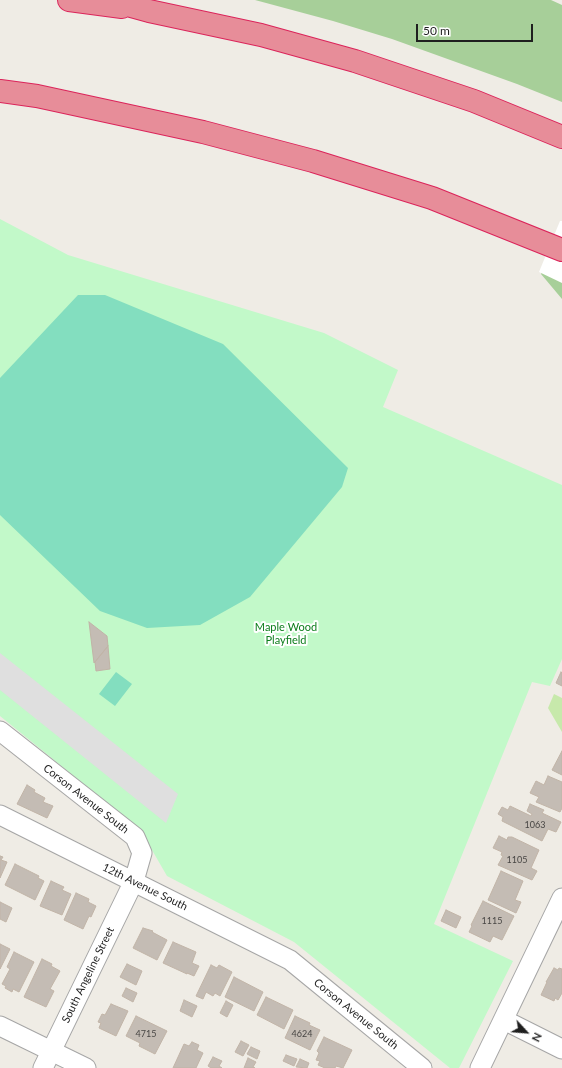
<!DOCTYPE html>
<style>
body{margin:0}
#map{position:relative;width:562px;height:1068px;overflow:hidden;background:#efece5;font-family:Lato,sans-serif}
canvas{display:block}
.north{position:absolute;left:506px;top:1012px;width:40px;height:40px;-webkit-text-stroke:3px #fff;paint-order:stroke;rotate:116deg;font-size:11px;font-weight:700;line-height:16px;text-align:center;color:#1f1f1f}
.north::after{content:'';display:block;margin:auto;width:14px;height:18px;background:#1f1f1f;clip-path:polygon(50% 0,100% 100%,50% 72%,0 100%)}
.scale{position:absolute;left:416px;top:24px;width:117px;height:18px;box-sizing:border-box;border:2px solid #1f1f1f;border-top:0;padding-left:5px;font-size:12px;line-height:14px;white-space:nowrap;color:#1f1f1f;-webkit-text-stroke:3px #fff;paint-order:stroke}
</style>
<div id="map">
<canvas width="562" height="1068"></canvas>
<div class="north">N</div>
<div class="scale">50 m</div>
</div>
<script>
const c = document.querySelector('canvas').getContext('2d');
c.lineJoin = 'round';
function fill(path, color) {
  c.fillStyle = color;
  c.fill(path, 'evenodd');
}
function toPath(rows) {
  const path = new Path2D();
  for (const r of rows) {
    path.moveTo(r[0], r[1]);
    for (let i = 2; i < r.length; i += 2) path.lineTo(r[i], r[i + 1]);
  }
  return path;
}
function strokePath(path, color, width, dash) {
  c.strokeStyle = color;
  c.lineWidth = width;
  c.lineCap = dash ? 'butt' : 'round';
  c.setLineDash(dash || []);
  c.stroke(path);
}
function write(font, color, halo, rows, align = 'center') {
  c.font = font + ' Lato,sans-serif';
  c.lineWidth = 4;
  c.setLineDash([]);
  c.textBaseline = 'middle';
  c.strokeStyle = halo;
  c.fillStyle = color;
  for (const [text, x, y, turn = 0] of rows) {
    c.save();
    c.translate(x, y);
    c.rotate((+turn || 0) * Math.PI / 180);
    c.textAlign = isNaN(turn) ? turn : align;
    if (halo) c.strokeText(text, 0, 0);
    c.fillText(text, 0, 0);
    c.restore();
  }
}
const grass = toPath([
 [554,694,562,698,562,732,548,708]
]);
const forest = toPath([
 [255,0,551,0,562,5,562,102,517,84,392,39,333,21],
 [562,221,562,299,541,274]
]);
const park = toPath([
 [0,219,68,255,324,333,398,370,383,407,562,485,562,659,550,686,532,682,434,924,513,961,459,1068,450,1068,294,942,167,876,141,831,0,716]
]);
const pitch = toPath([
 [78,295,105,295,223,344,348,468,342,487,250,597,200,625,147,628,100,611,0,515,0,378],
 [116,672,132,684,115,706,99,694]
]);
const parking = toPath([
 [0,653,178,794,166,823,0,690]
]);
const pier = toPath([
 [560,221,562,221,562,283,539,272]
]);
const building = toPath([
 [89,622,107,636,108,646,94,663,89,622],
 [108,646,110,669,96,671,95,662,108,646],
 [561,672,562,673,562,686,556,683,561,672],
 [562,751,562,775,552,770,562,751],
 [548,776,562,782,562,808,560,812,536,802,539,797,530,793,536,781,544,785,548,776],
 [27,785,35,790,34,792,45,798,43,802,53,806,47,818,17,804,27,785],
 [530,804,544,810,542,813,561,822,556,832,548,829,542,841,502,821,503,817,498,814,502,807,508,810,510,806,531,816,532,814,527,811,530,804],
 [499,836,507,840,508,837,512,837,539,850,531,868,537,871,532,880,498,865,503,856,501,855,502,852,493,848,499,836],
 [0,856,3,857,1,860,7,862,0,878,0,856],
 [15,864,39,876,38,878,44,881,35,900,5,885,15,864],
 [501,871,523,881,515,900,521,902,516,913,488,900,501,871],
 [51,881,64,887,62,890,71,894,62,915,40,906,51,881],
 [76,893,89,899,88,902,96,906,91,917,89,916,83,929,64,920,76,893],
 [483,901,514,916,502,940,493,936,490,942,469,932,472,926,471,925,483,901],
 [0,902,12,908,6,922,0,919,0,902],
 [446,910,461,917,456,928,441,921,446,910],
 [143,928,153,931,152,932,167,940,157,960,133,948,143,928],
 [173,942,196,952,192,963,199,966,194,976,187,973,187,974,163,963,173,942],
 [0,944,10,949,0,969,0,944],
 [14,952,34,962,19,992,13,989,12,992,5,988,6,986,2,984,10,969,7,967,14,952],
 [42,959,52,964,51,966,60,971,50,989,54,991,46,1007,24,997,42,959],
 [127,964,142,971,136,985,120,977,127,964],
 [211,965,217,968,219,965,232,972,220,996,215,993,213,996,206,992,203,999,196,996,211,965],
 [554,968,558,970,559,968,562,969,562,993,558,1000,555,998,554,1001,541,995,547,982,546,982,554,968],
 [234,977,263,992,254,1011,225,997,234,977],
 [126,988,137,993,133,1002,122,996,126,988],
 [266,997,293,1010,284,1029,257,1015,266,997],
 [184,1000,197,1006,192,1017,180,1011,184,1000],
 [226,1001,233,1005,227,1017,220,1013,226,1001],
 [111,1004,128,1011,116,1036,99,1028,101,1023,98,1022,102,1014,105,1015,111,1004],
 [136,1016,167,1031,155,1054,139,1046,140,1043,126,1036,136,1016],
 [295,1016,310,1023,309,1025,320,1030,310,1050,285,1038,295,1016],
 [324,1037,352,1050,343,1068,336,1066,335,1068,325,1068,318,1065,320,1061,316,1060,319,1053,317,1051,324,1037],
 [241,1041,249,1045,243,1056,235,1052,241,1041],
 [192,1042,199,1045,197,1050,203,1053,196,1068,173,1068,184,1044,189,1046,192,1042],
 [251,1047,260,1051,257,1059,247,1054,251,1047],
 [286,1055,297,1059,294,1066,283,1061,286,1055],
 [213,1057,222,1061,219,1066,222,1068,211,1068,208,1066,213,1057],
 [248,1058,256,1062,253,1067,255,1068,244,1068,248,1058],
 [300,1059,309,1063,307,1068,296,1067,300,1059]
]);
const minor = toPath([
 [0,731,135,837,142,853,134,881,43,1068],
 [0,815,290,960,422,1068],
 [504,1020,562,1049],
 [0,1026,86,1068],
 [480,1068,562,898]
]);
const highway = toPath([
 [69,0,122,7],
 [109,0,149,11,261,35,355,61,474,101,562,137],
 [0,91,37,96,203,132,313,161,432,198,562,250]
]);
const numberNames = [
 ["1063",535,825],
 ["1105",517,860],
 ["1115",492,921],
 ["4715",146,1034],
 ["4624",302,1034]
];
const parkNames = [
 ["Maple Wood",286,627],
 ["Playfield",286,640]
];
const streetNames = [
 ["Corson Avenue South",86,799,38],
 ["12th Avenue South",145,887,26],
 ["South Angeline Street",88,975,-64],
 ["Corson Avenue South",356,1014,39]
];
fill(grass, '#c7e9ab');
fill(forest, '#a7cf99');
fill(park, '#c2f9c9');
fill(pitch, '#83debf');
fill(parking, '#dfdfdf');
fill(pier, '#fff');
fill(building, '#c4bcb4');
strokePath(building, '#c1b4a7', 1);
strokePath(minor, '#a6a6a6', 21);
strokePath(highway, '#db245a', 24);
strokePath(minor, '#fff', 19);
strokePath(highway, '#e78d99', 22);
write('9px', '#484644', null, numberNames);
write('11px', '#0c7d1b', '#fff', parkNames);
write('11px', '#1f1f1f', '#fff', streetNames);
</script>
